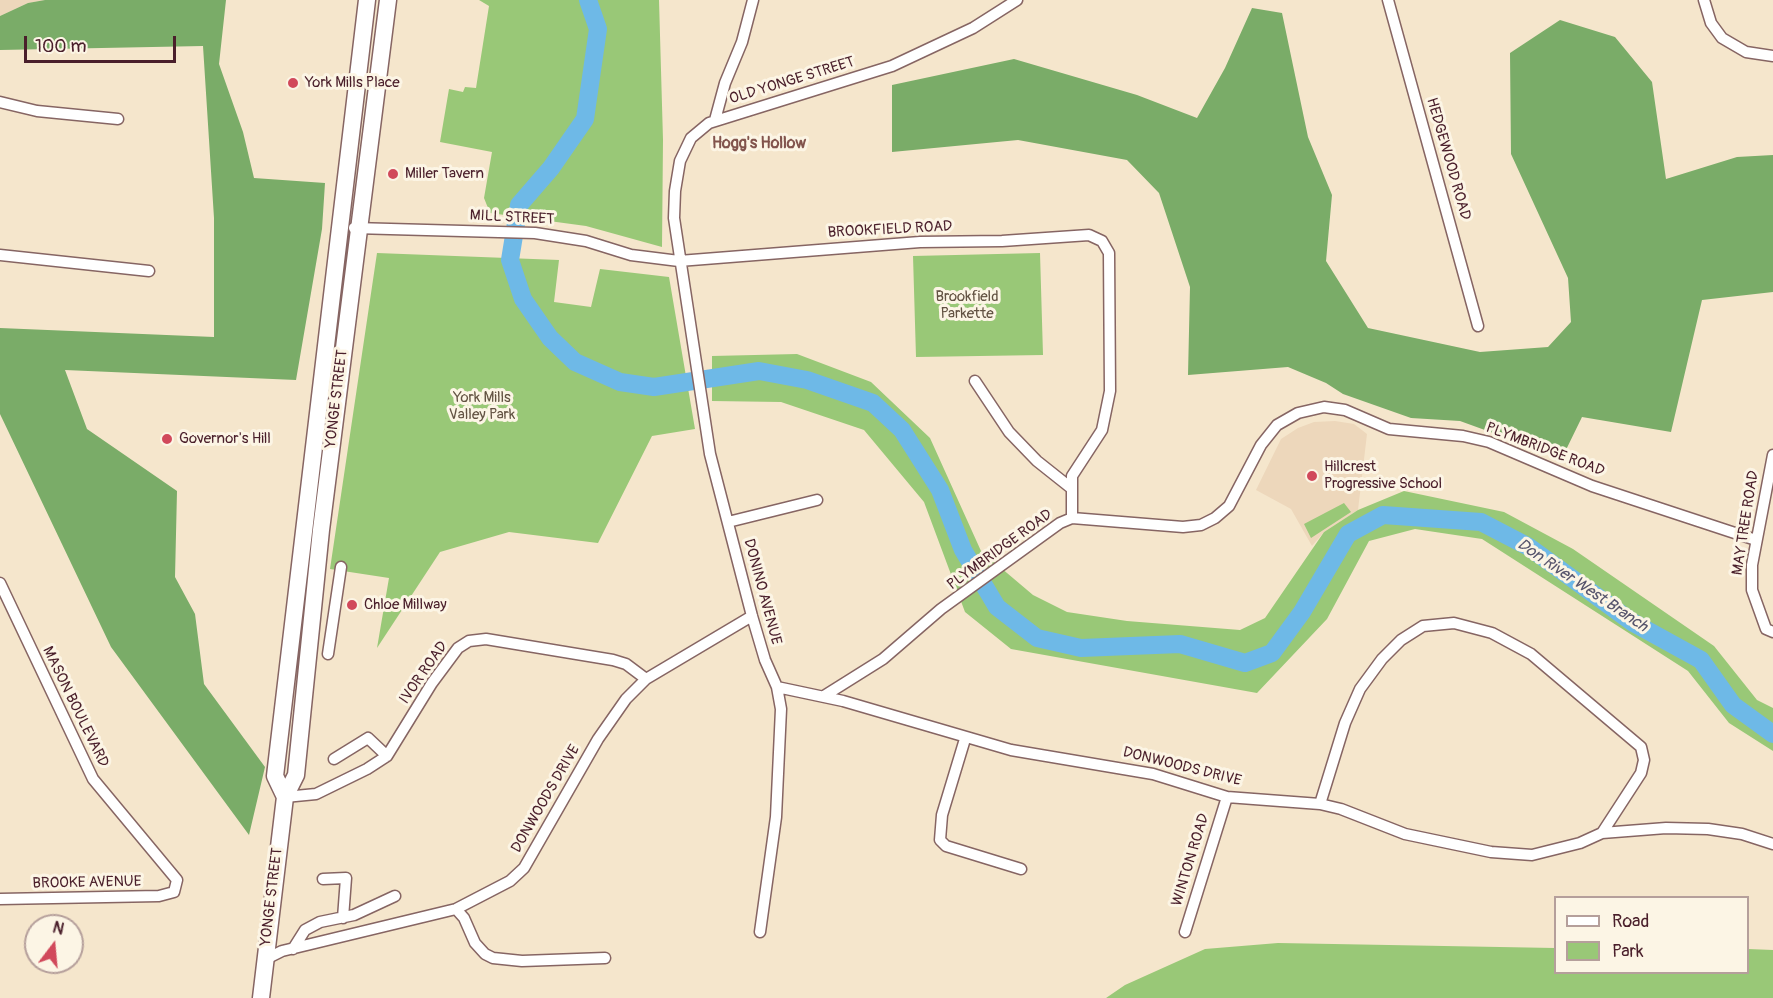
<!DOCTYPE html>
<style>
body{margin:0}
#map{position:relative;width:1773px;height:998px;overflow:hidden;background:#f5e6cc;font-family:Pangolin,sans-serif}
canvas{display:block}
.legend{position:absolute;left:1554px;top:896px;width:195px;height:78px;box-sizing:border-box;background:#fcf5e5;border:2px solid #b59f9b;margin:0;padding:8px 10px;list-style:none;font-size:18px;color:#4a1f2b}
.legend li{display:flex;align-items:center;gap:12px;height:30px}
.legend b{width:30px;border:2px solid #b59f9b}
.north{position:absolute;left:24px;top:914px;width:60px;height:60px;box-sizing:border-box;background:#fcf5e5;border:2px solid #b59f9b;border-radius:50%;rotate:16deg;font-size:16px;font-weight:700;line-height:24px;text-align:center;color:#4a1f2b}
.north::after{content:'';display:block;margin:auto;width:21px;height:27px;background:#d1495b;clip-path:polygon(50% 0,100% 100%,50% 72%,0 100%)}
.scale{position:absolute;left:24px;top:36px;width:152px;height:27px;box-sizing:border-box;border:3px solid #4a1f2b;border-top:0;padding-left:8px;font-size:18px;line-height:21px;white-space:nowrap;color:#4a1f2b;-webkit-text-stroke:4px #fcf5e5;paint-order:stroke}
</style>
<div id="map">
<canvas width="1773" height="998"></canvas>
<ul class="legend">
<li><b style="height:8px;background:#fff"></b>Road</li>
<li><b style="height:16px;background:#99c877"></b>Park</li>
</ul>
<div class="north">N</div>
<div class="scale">100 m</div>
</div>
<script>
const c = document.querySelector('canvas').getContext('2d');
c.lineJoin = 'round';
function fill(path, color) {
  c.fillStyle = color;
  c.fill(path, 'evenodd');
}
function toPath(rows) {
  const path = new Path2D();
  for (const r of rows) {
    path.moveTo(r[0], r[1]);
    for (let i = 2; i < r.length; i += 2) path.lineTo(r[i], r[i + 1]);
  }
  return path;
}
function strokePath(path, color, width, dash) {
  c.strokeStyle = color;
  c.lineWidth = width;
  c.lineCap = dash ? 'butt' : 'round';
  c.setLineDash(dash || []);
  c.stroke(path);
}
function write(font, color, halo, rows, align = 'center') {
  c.font = font + ' Pangolin,sans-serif';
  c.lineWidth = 6;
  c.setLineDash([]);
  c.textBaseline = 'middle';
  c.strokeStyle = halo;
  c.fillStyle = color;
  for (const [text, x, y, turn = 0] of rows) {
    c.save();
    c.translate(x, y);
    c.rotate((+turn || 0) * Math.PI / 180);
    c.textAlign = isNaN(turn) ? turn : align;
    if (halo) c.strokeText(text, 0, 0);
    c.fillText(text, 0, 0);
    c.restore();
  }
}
const built = toPath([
 [0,0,45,0,28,3,0,16],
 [1335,421,1354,424,1367,434,1358,510,1324,532,1312,546,1291,509,1256,490,1281,439,1298,428,1314,422]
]);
const green = toPath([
 [479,0,659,0,663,140,662,247,586,226,490,213,484,198,492,152,440,142,449,89,463,92,465,87,476,88,489,6],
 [377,253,559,260,554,302,591,307,600,269,669,277,695,429,652,436,598,543,509,532,440,552,377,648,389,578,330,569],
 [1040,253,1043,355,916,357,913,256],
 [797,354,871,382,930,438,981,551,1033,595,1067,612,1127,621,1240,630,1265,618,1324,532,1358,510,1404,491,1504,512,1573,549,1714,646,1757,700,1773,708,1773,751,1729,723,1688,671,1482,539,1415,529,1369,541,1327,619,1257,693,1011,649,965,612,924,502,864,430,781,402,712,401,712,356],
 [1344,503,1351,512,1311,538,1304,524],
 [1278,943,1555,948,1556,972,1748,972,1748,949,1773,950,1773,998,1106,998,1125,985,1205,949]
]);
const forest = toPath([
 [45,0,226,0,219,64,243,132,254,178,325,183,322,229,296,380,65,370,87,429,177,491,175,577,195,614,204,684,265,767,249,835,111,647,0,414,0,328,214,337,214,218,203,46,0,50,0,16,28,3],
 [1252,8,1282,13,1308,137,1332,195,1326,261,1368,328,1480,352,1548,347,1571,322,1568,278,1511,154,1510,53,1560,20,1615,37,1652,82,1666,179,1737,157,1773,155,1773,292,1702,300,1671,432,1582,417,1562,458,1460,421,1411,418,1343,394,1326,383,1288,367,1188,375,1190,287,1159,193,1127,160,1018,140,892,152,892,85,1014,59,1137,95,1197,118,1225,68]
]);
const river = toPath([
 [588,0,598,29,585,119,551,168,519,205,510,260,523,299,550,338,575,362,620,382,654,387,759,371,807,380,873,403,902,430,940,490,963,550,997,607,1037,638,1081,648,1180,644,1245,663,1272,653,1302,612,1348,534,1383,515,1481,522,1529,547,1632,622,1701,660,1733,705,1773,734]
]);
const street = toPath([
 [1388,0,1478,326],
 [1704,0,1711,23,1722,38,1746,52,1773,56],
 [0,102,37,111,118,119],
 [715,120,725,83,742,42,753,0],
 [354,228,535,233,586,241,631,255,679,261,920,242,1002,241,1089,235,1102,241,1109,253,1110,391,1102,430,1072,476,1072,518],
 [0,255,149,271],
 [975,381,1009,432,1037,461,1071,488],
 [1773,455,1752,565,1752,590,1766,629,1773,632],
 [728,522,817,500],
 [0,583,93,779,177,880,174,892,159,896,0,899],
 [328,654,341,567],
 [777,687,843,701,1011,750,1153,774,1227,797,1320,804,1341,809,1405,834,1491,852,1532,855,1580,843,1602,833,1641,773,1644,760,1641,747,1531,654,1492,633,1454,623,1423,626,1401,640,1382,659,1360,689,1345,723,1320,804],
 [824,696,883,659,941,609,1060,523,1072,518,1183,527,1201,525,1215,518,1229,506,1261,445,1277,425,1298,413,1324,407,1345,410,1389,429,1463,436,1489,442,1592,486,1756,540],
 [965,739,942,815,940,840,946,846,1021,869],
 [334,759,368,738,387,756],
 [285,797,316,794,367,769,387,756,432,683,458,648,469,641,486,639,613,660,626,664,646,679],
 [1602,833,1666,828,1708,829,1742,834,1773,844],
 [323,879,346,878,343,918],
 [456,909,464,918,475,943,485,954,493,958,522,961,605,958],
 [760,932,776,817,781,709,777,687,765,660,752,616,710,454,674,218,675,191,680,161,691,138,709,123,892,66,973,28,1017,0],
 [1185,932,1227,797],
 [293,949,305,930,320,922,354,915,395,896],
 [264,960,282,951,456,909,510,881,524,868,598,739,626,699,646,679,752,616]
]);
const primary = toPath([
 [285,797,275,776,367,0],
 [261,998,285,797,296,775,321,530,388,0]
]);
const markers = [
 [293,83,6,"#d1495b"],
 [393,174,6,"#d1495b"],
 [167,439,6,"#d1495b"],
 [1312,476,6,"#d1495b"],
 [352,605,6,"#d1495b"]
];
const streetNames = [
 ["OLD YONGE STREET",792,81,-17],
 ["HEDGEWOOD ROAD",1448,159,74],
 ["MILL STREET",512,218,3],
 ["BROOKFIELD ROAD",890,230,-3],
 ["YONGE STREET",337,399,-83],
 ["PLYMBRIDGE ROAD",1545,450,21],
 ["MAY TREE ROAD",1746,523,-81],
 ["PLYMBRIDGE ROAD",1000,550,-36],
 ["DONINO AVENUE",762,592,75],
 ["IVOR ROAD",424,673,-55],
 ["MASON BOULEVARD",75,707,64],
 ["DONWOODS DRIVE",1182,767,14],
 ["DONWOODS DRIVE",546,799,-60],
 ["WINTON ROAD",1191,860,-73],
 ["BROOKE AVENUE",87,883,-1],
 ["YONGE STREET",272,897,-83]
];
const poiNames = [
 ["York Mills Place",305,83],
 ["Miller Tavern",405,174],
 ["Governor's Hill",179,439],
 ["Hillcrest",1324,467],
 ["Progressive School",1324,484],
 ["Chloe Millway",364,605]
];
const parkNames = [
 ["Brookfield",967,297],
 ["Parkette",967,314],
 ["York Mills",482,398],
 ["Valley Park",482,415]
];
const neighbourhoodNames = [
 ["Hogg's Hollow",759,144]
];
const waterNames = [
 ["Don River West Branch",1582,586,34]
];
fill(built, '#edd7bb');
fill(green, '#99c877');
fill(forest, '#7aac68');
strokePath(river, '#6eb9e7', 18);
strokePath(street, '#866563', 13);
strokePath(primary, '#866563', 19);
strokePath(street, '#fff', 10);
strokePath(primary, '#fff', 16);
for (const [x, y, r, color] of markers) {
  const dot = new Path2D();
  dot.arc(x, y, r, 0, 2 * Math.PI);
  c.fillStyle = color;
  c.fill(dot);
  strokePath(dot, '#fcf5e5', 2);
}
write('15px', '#4a1f2b', '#fcf5e5', streetNames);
write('15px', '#4a1f2b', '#fcf5e5', poiNames, 'left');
write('15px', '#625242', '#fcf5e5', parkNames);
write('bold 16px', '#82544d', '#fcf5e5', neighbourhoodNames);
write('italic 16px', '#57556d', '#fcf5e5', waterNames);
</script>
